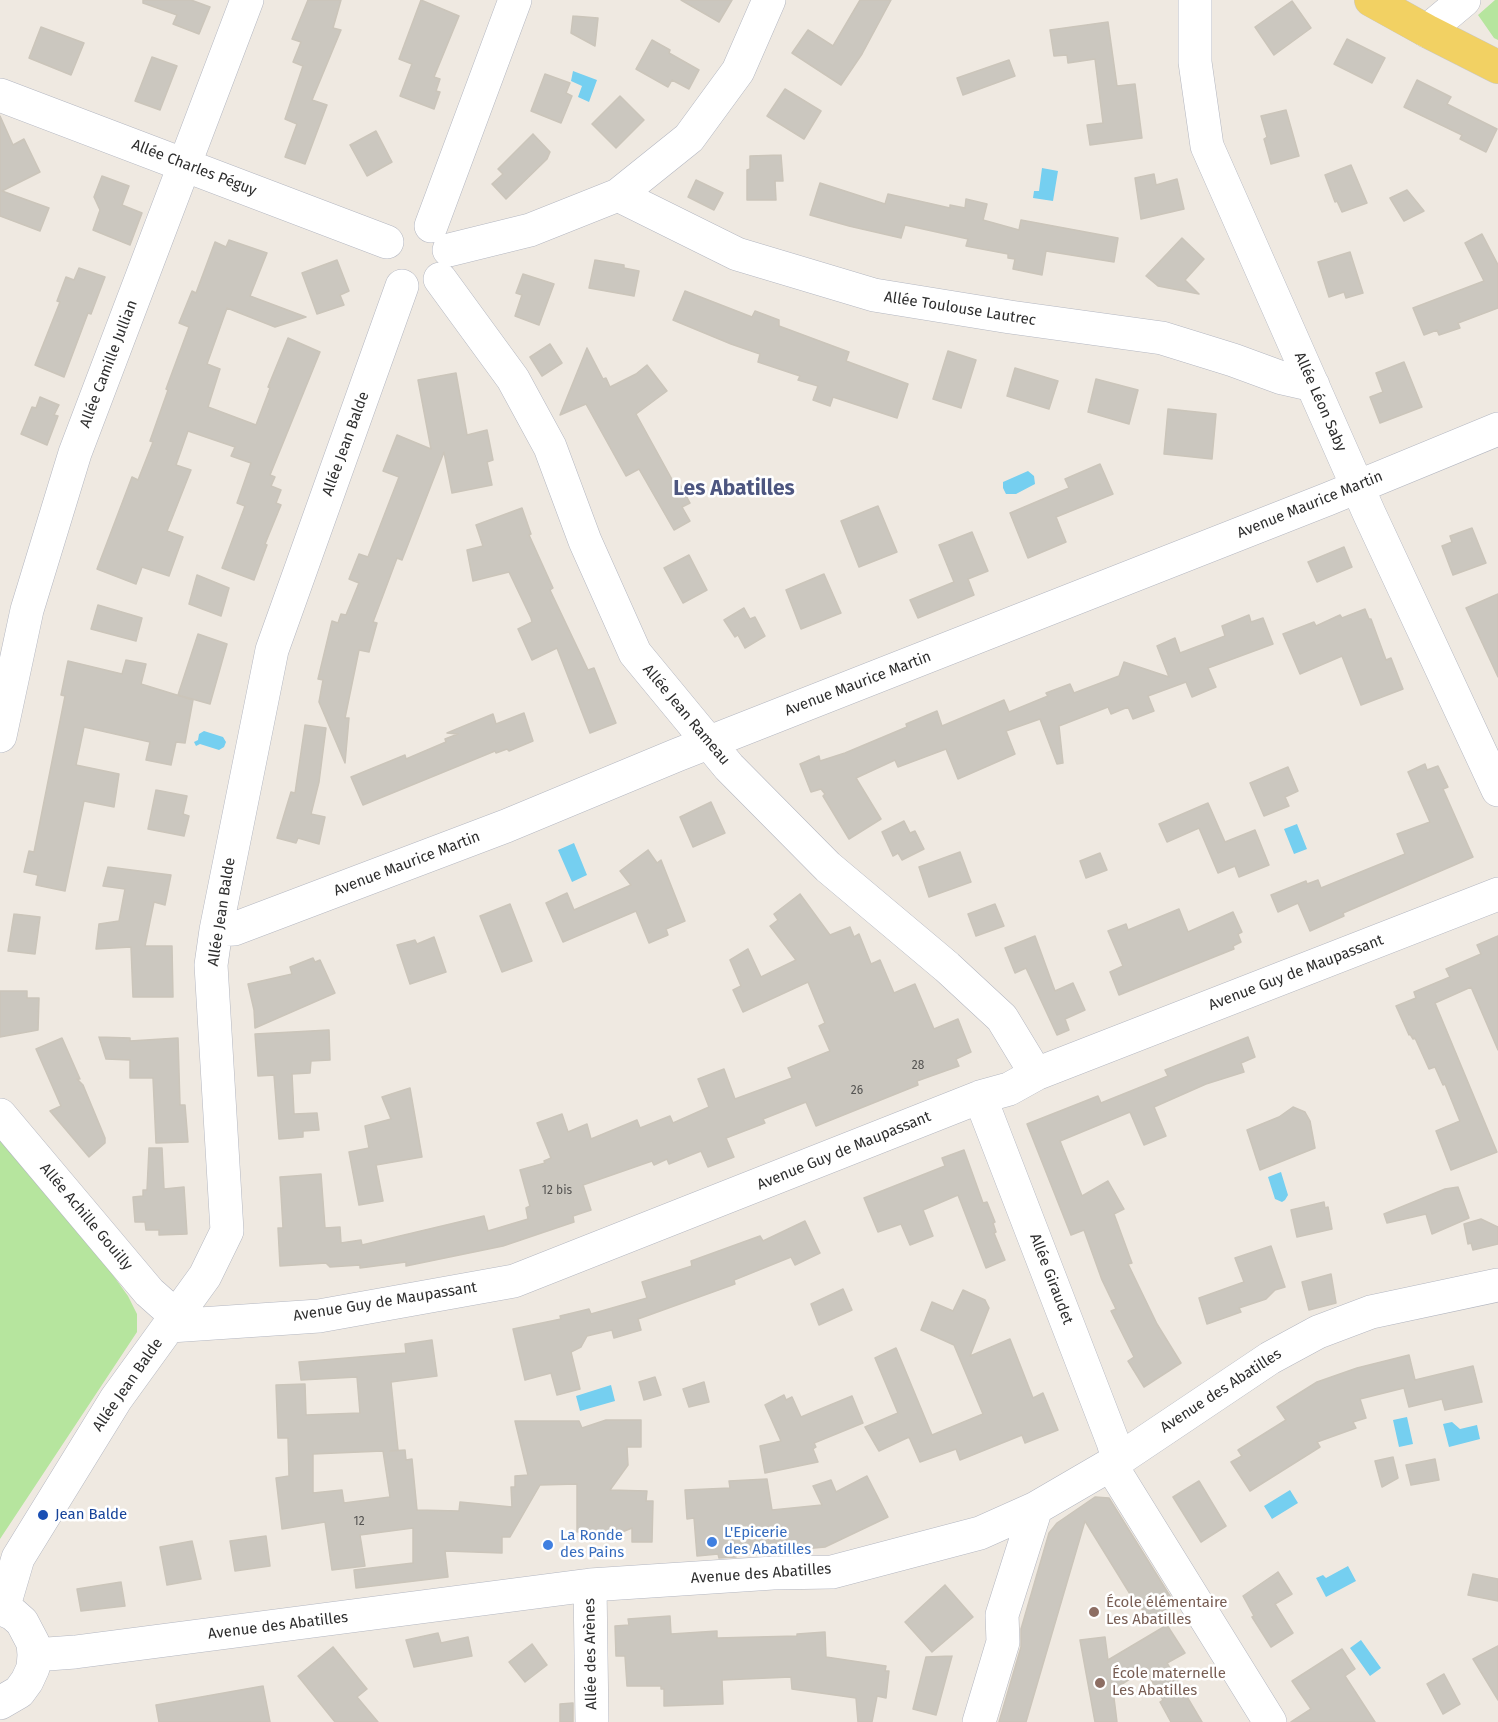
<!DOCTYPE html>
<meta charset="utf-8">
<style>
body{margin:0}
canvas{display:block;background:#efe9e1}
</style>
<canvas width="1498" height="1722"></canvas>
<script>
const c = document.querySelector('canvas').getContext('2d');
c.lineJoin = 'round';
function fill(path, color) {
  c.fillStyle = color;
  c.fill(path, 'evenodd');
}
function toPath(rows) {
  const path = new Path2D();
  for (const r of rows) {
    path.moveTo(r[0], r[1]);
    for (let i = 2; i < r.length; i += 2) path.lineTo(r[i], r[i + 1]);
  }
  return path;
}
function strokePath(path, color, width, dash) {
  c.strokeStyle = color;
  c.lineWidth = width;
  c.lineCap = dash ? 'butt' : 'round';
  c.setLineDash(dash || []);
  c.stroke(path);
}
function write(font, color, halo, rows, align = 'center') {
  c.font = font + ' "Fira Sans",sans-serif';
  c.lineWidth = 5;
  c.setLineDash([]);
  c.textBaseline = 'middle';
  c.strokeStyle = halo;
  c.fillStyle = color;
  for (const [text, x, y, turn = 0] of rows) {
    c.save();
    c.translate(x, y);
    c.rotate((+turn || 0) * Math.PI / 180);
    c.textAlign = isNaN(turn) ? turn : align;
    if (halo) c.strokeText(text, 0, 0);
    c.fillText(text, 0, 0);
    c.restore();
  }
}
const green = toPath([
 [1495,0,1498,0,1498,40,1494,38,1478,15],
 [0,1137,110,1271,128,1296,137,1314,137,1332,0,1539]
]);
const water = toPath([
 [573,71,597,80,589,102,578,97,582,86,571,81],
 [1042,168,1058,171,1053,201,1033,198,1034,191,1039,191],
 [1028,471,1034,476,1035,484,1016,494,1006,494,1003,488,1003,482],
 [204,731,223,737,226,742,224,747,219,750,200,744,196,746,194,742,198,740,199,734],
 [1297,824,1307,849,1294,854,1284,829],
 [574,843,587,875,572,882,558,850],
 [1281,1172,1288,1195,1285,1200,1282,1202,1275,1199,1268,1177],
 [611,1385,615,1401,580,1411,576,1396],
 [1407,1417,1413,1444,1399,1447,1393,1420],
 [1452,1422,1460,1429,1477,1425,1480,1439,1449,1447,1443,1424],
 [1290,1490,1298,1503,1272,1519,1264,1506],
 [1348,1566,1356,1581,1326,1597,1316,1578,1323,1575,1326,1578],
 [1361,1640,1381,1668,1370,1676,1350,1648]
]);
const building = toPath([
 [143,0,191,0,210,7,199,34,173,24,177,15,143,3,143,0],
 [308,0,341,0,333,28,341,30,312,100,327,105,305,164,285,157,297,124,285,119,303,66,293,62,301,42,292,39,308,0],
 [421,0,459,16,434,77,440,79,436,91,440,92,434,109,400,96,412,64,399,59,421,0],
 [681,0,732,0,719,22,681,0],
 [860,0,891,0,862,54,841,85,792,53,808,30,833,46,860,0],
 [1292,1,1311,28,1274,55,1255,27,1292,1],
 [573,16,598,18,595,46,571,33,573,16],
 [1108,22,1117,86,1135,84,1142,138,1090,145,1087,125,1103,123,1095,59,1068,63,1067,55,1054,56,1050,30,1108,22],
 [41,27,84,43,71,75,29,58,41,27],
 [1347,39,1385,58,1372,83,1334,64,1347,39],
 [652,40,670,50,669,53,699,70,689,89,672,80,668,87,636,69,652,40],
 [152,57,177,66,160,110,135,101,152,57],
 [1009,60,1015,76,963,95,957,78,1009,60],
 [545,74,570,83,566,93,572,96,561,123,531,111,545,74],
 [1417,80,1451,97,1447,104,1497,129,1486,152,1460,139,1462,135,1404,107,1417,80],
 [785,89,821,111,804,139,767,116,785,89],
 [620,96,644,120,616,148,592,124,620,96],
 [1286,110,1299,156,1271,164,1264,139,1267,137,1261,116,1286,110],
 [0,116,13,145,24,139,40,172,2,191,49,208,40,231,0,216,0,116],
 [376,131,392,162,367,176,350,145,376,131],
 [533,134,550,152,547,159,506,199,492,184,503,174,498,169,533,134],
 [781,155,783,181,775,181,776,200,747,200,747,170,750,169,750,156,781,155],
 [1351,165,1367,203,1342,212,1337,201,1335,202,1325,175,1351,165],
 [1154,174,1156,185,1177,179,1184,209,1141,219,1135,178,1154,174],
 [102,176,129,186,122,205,142,213,130,245,93,230,100,210,94,197,102,176],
 [696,180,723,193,714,210,688,197,696,180],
 [820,183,885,204,888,194,950,208,950,205,965,208,966,199,987,204,983,220,1019,230,1021,220,1118,238,1114,262,1046,251,1042,275,1013,269,1015,259,1008,258,1008,254,966,246,968,239,905,225,901,238,849,226,810,215,820,183],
 [1407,190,1424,211,1404,221,1390,198,1407,190],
 [1482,234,1498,265,1498,308,1458,323,1460,328,1439,335,1437,330,1424,335,1413,308,1484,281,1465,243,1482,234],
 [1182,238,1204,259,1185,280,1199,294,1158,286,1146,276,1182,238],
 [229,240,267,253,250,296,306,317,275,327,227,308,207,364,220,369,208,407,256,425,270,388,268,387,288,338,320,352,270,475,275,477,271,486,281,490,276,503,281,505,265,544,267,545,254,580,222,568,245,506,237,503,251,463,231,456,235,447,188,431,176,465,191,470,167,531,183,537,169,576,142,567,136,584,97,569,132,477,138,480,153,442,150,441,168,390,166,389,189,327,179,323,192,291,196,293,215,242,226,247,229,240],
 [1350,252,1363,293,1346,298,1344,292,1329,297,1318,262,1350,252],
 [337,260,349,291,340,295,344,305,317,314,302,273,337,260],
 [595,260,624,265,624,268,639,271,634,296,589,288,595,260],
 [79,268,105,277,91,314,88,313,64,377,35,365,60,302,57,301,66,277,74,280,79,268],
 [523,274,554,284,539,325,515,316,522,295,516,293,523,274],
 [685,291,752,317,755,311,779,320,779,326,849,352,846,361,908,384,897,418,833,397,830,406,813,400,818,386,798,380,800,376,758,362,760,354,731,344,673,320,685,291],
 [550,344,562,363,542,376,530,357,550,344],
 [587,348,603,379,606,378,610,387,636,374,647,365,667,391,636,414,674,483,678,481,690,503,682,507,690,521,674,530,639,469,626,476,586,404,560,415,587,348],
 [948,351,976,360,961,408,933,399,948,351],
 [1404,362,1422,407,1380,423,1370,397,1383,392,1376,373,1404,362],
 [1015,368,1058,381,1049,409,1007,396,1015,368],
 [456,373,467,435,487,430,493,460,487,462,492,485,452,493,444,452,402,560,397,558,373,622,377,623,369,652,359,650,345,718,349,718,345,763,319,702,323,680,318,679,332,621,338,623,341,614,346,615,359,583,349,579,359,554,368,557,399,477,383,471,397,435,431,449,418,380,456,373],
 [1096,379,1138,390,1129,424,1088,412,1096,379],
 [40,397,59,405,54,415,58,416,47,445,21,434,32,407,36,408,40,397],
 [1168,409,1216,414,1212,459,1164,454,1168,409],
 [1100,464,1113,494,1056,517,1066,542,1028,558,1010,513,1069,488,1065,479,1100,464],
 [878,506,897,552,859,567,841,521,878,506],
 [522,508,531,534,529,535,553,588,550,590,588,670,594,668,616,723,590,733,557,648,532,660,518,629,532,622,531,618,509,572,473,581,467,550,483,546,476,525,522,508],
 [1472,528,1486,563,1453,575,1442,546,1452,542,1450,536,1472,528],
 [972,532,988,571,968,579,974,595,918,618,910,600,954,582,939,545,972,532],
 [1344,547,1352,567,1317,582,1308,562,1344,547],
 [689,555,707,590,683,603,664,568,689,555],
 [824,574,841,613,801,629,786,590,824,574],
 [197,575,229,588,221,616,189,604,197,575],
 [1498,594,1498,677,1466,608,1498,594],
 [98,605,142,618,136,641,91,629,98,605],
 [744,608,750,619,755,617,765,636,745,648,738,635,735,637,724,620,744,608],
 [1365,609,1369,619,1371,619,1386,660,1391,658,1403,689,1361,705,1342,656,1300,674,1283,634,1314,622,1316,626,1340,615,1342,618,1365,609],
 [1249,615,1251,622,1263,618,1273,644,1208,668,1216,687,1192,697,1186,682,1148,696,1154,711,1133,719,1128,707,1111,714,1108,707,1059,726,1063,763,1057,764,1040,719,1006,731,1015,754,958,779,946,749,898,767,895,760,856,778,881,819,849,839,823,796,825,794,821,789,811,792,800,764,819,756,820,761,845,753,907,727,906,724,937,711,942,726,1004,700,1009,712,1048,696,1046,693,1070,684,1074,693,1119,676,1124,662,1169,677,1157,646,1175,638,1180,653,1225,636,1222,626,1249,615],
 [198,634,227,644,210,704,178,695,198,634],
 [126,660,146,664,141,684,193,700,185,743,176,742,171,765,146,760,150,742,84,727,76,765,119,774,114,807,84,801,65,891,36,885,38,875,24,872,29,851,34,852,65,696,61,695,68,661,122,674,126,660],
 [524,713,533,741,509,751,507,749,496,753,495,751,363,805,351,777,405,755,406,759,446,742,445,739,458,734,447,733,493,714,496,724,524,713],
 [305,725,326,728,319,782,311,814,325,817,319,844,298,838,296,843,277,838,291,792,295,793,305,725],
 [1425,764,1427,770,1438,766,1448,787,1443,789,1473,857,1343,913,1344,916,1310,931,1298,903,1278,912,1271,895,1306,881,1307,884,1318,880,1321,888,1405,854,1397,834,1430,822,1408,772,1425,764],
 [1288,767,1298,791,1285,797,1289,806,1264,816,1250,783,1288,767],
 [156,790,187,796,183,814,189,816,184,836,148,829,156,790],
 [711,802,725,833,693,847,680,817,711,802],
 [1208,803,1225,842,1255,830,1269,865,1239,877,1235,866,1218,873,1199,828,1167,842,1159,824,1208,803],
 [904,821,910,833,915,831,924,849,902,860,898,853,893,856,882,832,904,821],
 [648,850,657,863,661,860,685,921,666,929,668,935,649,943,636,911,563,942,546,903,567,893,574,910,631,885,620,871,648,850],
 [960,852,971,882,929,897,919,867,960,852],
 [1100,853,1107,870,1086,878,1080,861,1100,853],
 [108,867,171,875,165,905,154,902,145,946,172,946,173,997,133,997,131,947,96,949,99,924,119,921,125,889,103,886,108,867],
 [800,894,830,935,850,927,854,937,859,934,871,964,880,960,894,993,915,984,934,1029,958,1019,971,1052,956,1059,959,1066,917,1081,918,1085,816,1126,806,1102,763,1119,765,1123,726,1138,734,1157,708,1167,701,1151,669,1164,667,1159,654,1165,652,1161,583,1185,591,1210,573,1216,574,1222,503,1246,406,1266,406,1262,360,1268,360,1265,330,1267,326,1263,280,1266,278,1228,283,1228,280,1177,321,1174,325,1228,340,1227,341,1243,361,1240,362,1245,484,1216,488,1231,528,1219,526,1208,530,1206,520,1170,545,1163,544,1161,551,1158,537,1123,562,1114,568,1132,587,1124,591,1139,637,1120,640,1128,670,1116,673,1123,709,1107,698,1079,724,1069,735,1099,792,1078,788,1068,830,1051,819,1026,825,1023,808,982,743,1012,733,990,741,986,730,960,748,949,761,977,796,960,770,926,778,920,774,914,800,894],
 [510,904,532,961,502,972,480,916,510,904],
 [995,904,1004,926,976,936,968,914,995,904],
 [1179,909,1188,932,1233,912,1242,932,1238,934,1241,942,1233,946,1234,949,1119,995,1110,972,1123,966,1108,931,1126,924,1128,930,1179,909],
 [14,914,40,917,35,954,8,951,14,914],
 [1035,936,1055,991,1073,983,1085,1010,1065,1019,1069,1030,1057,1035,1026,968,1015,973,1005,948,1035,936],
 [1498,936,1498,1050,1471,987,1435,1003,1497,1152,1451,1170,1436,1131,1460,1121,1445,1084,1443,1085,1435,1067,1429,1069,1415,1038,1413,1039,1410,1034,1409,1035,1396,1006,1416,998,1414,992,1450,977,1446,969,1481,954,1477,945,1498,936],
 [434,937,446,972,410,984,397,945,415,940,417,944,434,937],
 [313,958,315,962,320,960,335,993,255,1028,254,1010,248,984,292,974,290,967,313,958],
 [0,991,27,991,27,998,39,998,38,1030,0,1037,0,991],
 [329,1030,330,1060,311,1061,310,1073,292,1074,294,1114,317,1113,319,1130,303,1131,303,1137,279,1139,274,1075,258,1076,255,1034,329,1030],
 [99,1037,130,1038,130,1041,178,1038,180,1105,185,1105,188,1142,156,1143,153,1078,130,1078,130,1060,106,1059,99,1037],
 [1248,1037,1255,1057,1241,1063,1244,1072,1206,1084,1154,1107,1166,1136,1144,1145,1130,1112,1060,1141,1082,1196,1108,1181,1124,1209,1114,1214,1132,1263,1128,1264,1157,1324,1181,1363,1144,1387,1128,1361,1134,1357,1111,1311,1116,1309,1102,1280,1084,1230,1071,1235,1027,1124,1098,1096,1101,1103,1168,1076,1165,1070,1248,1037],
 [62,1038,80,1079,77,1079,83,1085,105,1138,105,1143,89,1157,50,1111,61,1106,36,1049,62,1038],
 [410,1088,422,1157,376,1165,383,1201,359,1205,349,1152,369,1148,365,1126,391,1119,382,1097,410,1088],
 [1293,1107,1305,1112,1310,1121,1315,1148,1260,1170,1247,1130,1279,1117,1293,1107],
 [149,1148,162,1148,164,1189,184,1187,187,1234,159,1235,159,1230,146,1230,145,1222,135,1222,133,1197,143,1196,143,1190,147,1190,149,1148],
 [964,1150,983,1203,987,1202,995,1222,993,1223,996,1232,994,1233,1005,1260,986,1268,958,1195,923,1210,933,1236,910,1245,901,1224,878,1232,864,1198,945,1166,942,1158,964,1150],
 [1458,1187,1469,1218,1432,1234,1426,1214,1387,1223,1384,1214,1445,1189,1458,1187],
 [1324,1202,1325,1208,1328,1207,1332,1229,1297,1237,1291,1210,1324,1202],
 [1481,1219,1498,1227,1498,1244,1473,1250,1471,1243,1468,1244,1464,1224,1481,1219],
 [805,1221,820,1253,795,1265,791,1257,734,1280,735,1284,638,1319,641,1330,614,1338,612,1330,587,1336,581,1347,571,1352,580,1389,557,1395,551,1373,525,1380,513,1329,561,1319,560,1316,589,1309,591,1314,647,1298,642,1282,692,1266,691,1261,760,1236,763,1241,805,1221],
 [1271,1246,1285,1287,1275,1290,1266,1299,1239,1308,1241,1312,1207,1324,1199,1298,1244,1282,1235,1258,1271,1246],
 [1331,1274,1336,1303,1309,1310,1302,1282,1331,1274],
 [843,1289,852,1310,819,1325,811,1304,843,1289],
 [963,1290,985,1300,989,1308,970,1356,1010,1339,1033,1398,1043,1393,1058,1430,1025,1443,1022,1435,960,1460,956,1449,920,1462,909,1437,879,1451,865,1427,898,1413,875,1358,896,1348,932,1435,983,1414,954,1345,921,1330,932,1302,953,1311,963,1290],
 [432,1340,437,1376,391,1382,398,1450,390,1451,405,1450,406,1460,412,1459,417,1510,459,1511,460,1502,512,1507,511,1487,515,1487,515,1476,528,1475,515,1421,579,1421,582,1428,606,1420,641,1420,641,1447,627,1447,628,1465,610,1490,647,1491,646,1501,653,1501,652,1542,632,1542,632,1528,600,1541,596,1540,586,1532,577,1532,577,1484,540,1485,510,1537,502,1537,502,1553,445,1551,448,1577,356,1588,354,1570,413,1563,413,1528,360,1535,365,1566,332,1570,325,1522,282,1529,276,1478,289,1476,288,1438,278,1438,276,1385,305,1384,306,1415,360,1413,357,1377,301,1380,299,1362,406,1353,405,1344,432,1340],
 [383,1451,390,1497,344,1503,342,1490,313,1493,313,1454,383,1451],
 [1409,1355,1415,1380,1473,1366,1482,1402,1445,1410,1442,1399,1409,1407,1404,1388,1360,1399,1366,1418,1353,1422,1356,1428,1317,1442,1320,1447,1250,1491,1231,1462,1242,1456,1238,1450,1286,1420,1277,1407,1317,1382,1357,1368,1409,1355],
 [655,1377,661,1395,644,1400,639,1382,655,1377],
 [704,1382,709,1402,689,1407,683,1389,704,1382],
 [784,1395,786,1400,792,1397,801,1417,852,1396,863,1423,814,1443,816,1447,813,1449,818,1462,765,1473,760,1446,781,1441,765,1405,784,1395],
 [1393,1457,1398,1478,1382,1487,1375,1461,1393,1457],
 [1435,1459,1439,1480,1411,1485,1406,1465,1435,1459],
 [867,1476,888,1517,825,1547,772,1552,771,1550,736,1553,736,1557,719,1558,718,1554,697,1556,694,1518,687,1519,685,1490,730,1488,729,1481,767,1479,772,1510,822,1505,813,1486,831,1480,836,1492,867,1476],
 [1199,1481,1226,1526,1201,1542,1173,1497,1199,1481],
 [1095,1497,1109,1498,1175,1604,1148,1619,1137,1601,1135,1602,1085,1521,1026,1722,999,1722,1021,1647,1021,1629,1049,1533,1057,1523,1095,1497],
 [266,1536,270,1566,235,1571,230,1541,266,1536],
 [192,1541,201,1579,167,1585,160,1547,192,1541],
 [1278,1572,1292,1594,1275,1604,1293,1633,1271,1647,1252,1617,1254,1616,1243,1596,1278,1572],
 [1473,1574,1498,1579,1498,1601,1468,1595,1473,1574],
 [121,1582,125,1606,81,1611,77,1589,121,1582],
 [945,1585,973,1617,932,1652,905,1622,945,1585],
 [670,1616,671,1634,717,1631,717,1638,797,1636,797,1634,825,1632,826,1657,886,1666,885,1671,889,1671,886,1698,877,1696,872,1722,858,1722,856,1698,792,1689,791,1677,722,1680,723,1704,664,1706,664,1689,661,1689,661,1686,627,1686,625,1656,616,1656,615,1626,629,1625,628,1619,670,1616],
 [1167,1625,1185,1653,1167,1663,1202,1722,1171,1722,1160,1702,1163,1700,1145,1669,1113,1690,1117,1722,1095,1722,1080,1640,1105,1637,1108,1660,1167,1625],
 [438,1633,441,1643,468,1637,472,1656,414,1667,406,1640,438,1633],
 [532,1644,547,1665,525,1682,509,1662,532,1644],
 [1498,1646,1498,1700,1473,1659,1498,1646],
 [333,1647,367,1689,357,1697,378,1722,335,1722,298,1676,333,1647],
 [1342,1649,1355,1669,1345,1676,1375,1722,1291,1722,1311,1709,1292,1681,1342,1649],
 [952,1656,936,1715,913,1709,926,1657,952,1656],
 [1444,1674,1460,1704,1443,1714,1427,1684,1444,1674],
 [263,1686,270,1722,159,1722,156,1705,263,1686],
 [573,1703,573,1722,560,1722,560,1704,573,1703]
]);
const minor = toPath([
 [1195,0,1195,62,1207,146,1369,513,1498,790],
 [1427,31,1464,0],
 [0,95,387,242],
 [618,195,737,254,874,295,1010,317,1162,338,1233,360,1282,378,1313,385],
 [431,226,515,0],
 [449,250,530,230,618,195,689,138,738,71,769,0],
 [440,279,513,379,550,447,585,541,635,653,729,767,828,867,947,967,1002,1018,1036,1074],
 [0,736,27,610,75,453,247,0],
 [216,930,234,929,506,826,677,755,1328,499,1498,429],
 [980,1097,1113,1442,1116,1452,1115,1462,1117,1475,1270,1722],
 [0,1115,149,1292,176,1316],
 [170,1326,319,1316,514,1281,980,1097,1009,1089,1036,1074,1498,894],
 [590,1585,592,1722],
 [0,1608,13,1614,22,1622,33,1643,34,1655,33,1668,27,1681,19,1692,0,1703],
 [3,1609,18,1558,116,1399,205,1276,227,1231,211,965,216,930,272,650,402,286],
 [34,1655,75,1652,590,1585,773,1573,832,1572,980,1533,1036,1508,1115,1462,1270,1358,1318,1332,1371,1312,1498,1285],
 [979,1722,1003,1642,1002,1615,1036,1508]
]);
const major = toPath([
 [1371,0,1427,31,1498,67]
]);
const markers = [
 [43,1515,6,"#1a4fb4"],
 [712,1542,6,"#3f7fe0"],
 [548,1545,6,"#3f7fe0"],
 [1094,1612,6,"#8d6e63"],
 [1100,1683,6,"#8d6e63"]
];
const numberNames = [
 ["28",918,1066],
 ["26",857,1091],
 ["12 bis",557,1191],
 ["12",359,1522]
];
const streetNames = [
 ["Allée Charles Péguy",194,168,21],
 ["Allée Toulouse Lautrec",960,309,9],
 ["Allée Camille Jullian",109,364,-69],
 ["Allée Léon Saby",1320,402,66],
 ["Allée Jean Balde",346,444,-70],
 ["Avenue Maurice Martin",1310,505,-22],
 ["Avenue Maurice Martin",858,684,-21],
 ["Allée Jean Rameau",686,715,50],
 ["Avenue Maurice Martin",407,864,-21],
 ["Allée Jean Balde",222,912,-81],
 ["Avenue Guy de Maupassant",1296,973,-21],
 ["Avenue Guy de Maupassant",844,1151,-22],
 ["Allée Achille Gouilly",86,1217,50],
 ["Allée Giraudet",1051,1279,69],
 ["Avenue Guy de Maupassant",385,1302,-9],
 ["Allée Jean Balde",128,1385,-55],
 ["Avenue des Abatilles",1221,1391,-33],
 ["Avenue des Abatilles",761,1574,-4],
 ["Avenue des Abatilles",278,1626,-7],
 ["Allée des Arènes",591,1654,-91]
];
const transitNames = [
 ["Jean Balde",55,1515]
];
const shopNames = [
 ["L'Epicerie",724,1533],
 ["des Abatilles",724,1550],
 ["La Ronde",560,1536],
 ["des Pains",560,1553]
];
const educationNames = [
 ["École élémentaire",1106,1603],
 ["Les Abatilles",1106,1620],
 ["École maternelle",1112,1674],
 ["Les Abatilles",1112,1691]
];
const districtNames = [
 ["Les Abatilles",734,489]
];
fill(green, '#b6e59e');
fill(water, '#75cff0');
fill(building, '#cbc7bf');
strokePath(building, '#cbc5ba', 1.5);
strokePath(minor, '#b4b7c1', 34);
strokePath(major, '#c9c9c9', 34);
strokePath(minor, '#fff', 33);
strokePath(major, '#f2d163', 33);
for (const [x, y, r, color] of markers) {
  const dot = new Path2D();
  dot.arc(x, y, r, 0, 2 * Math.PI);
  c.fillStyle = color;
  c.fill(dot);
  strokePath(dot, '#fff', 2);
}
write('12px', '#555452', null, numberNames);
write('15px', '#2e2e2e', '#fff', streetNames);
write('15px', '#164399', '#fff', transitNames, 'left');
write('15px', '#366cbe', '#fff', shopNames, 'left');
write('15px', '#785e54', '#fff', educationNames, 'left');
write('bold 21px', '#4d5680', '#fff', districtNames);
</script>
